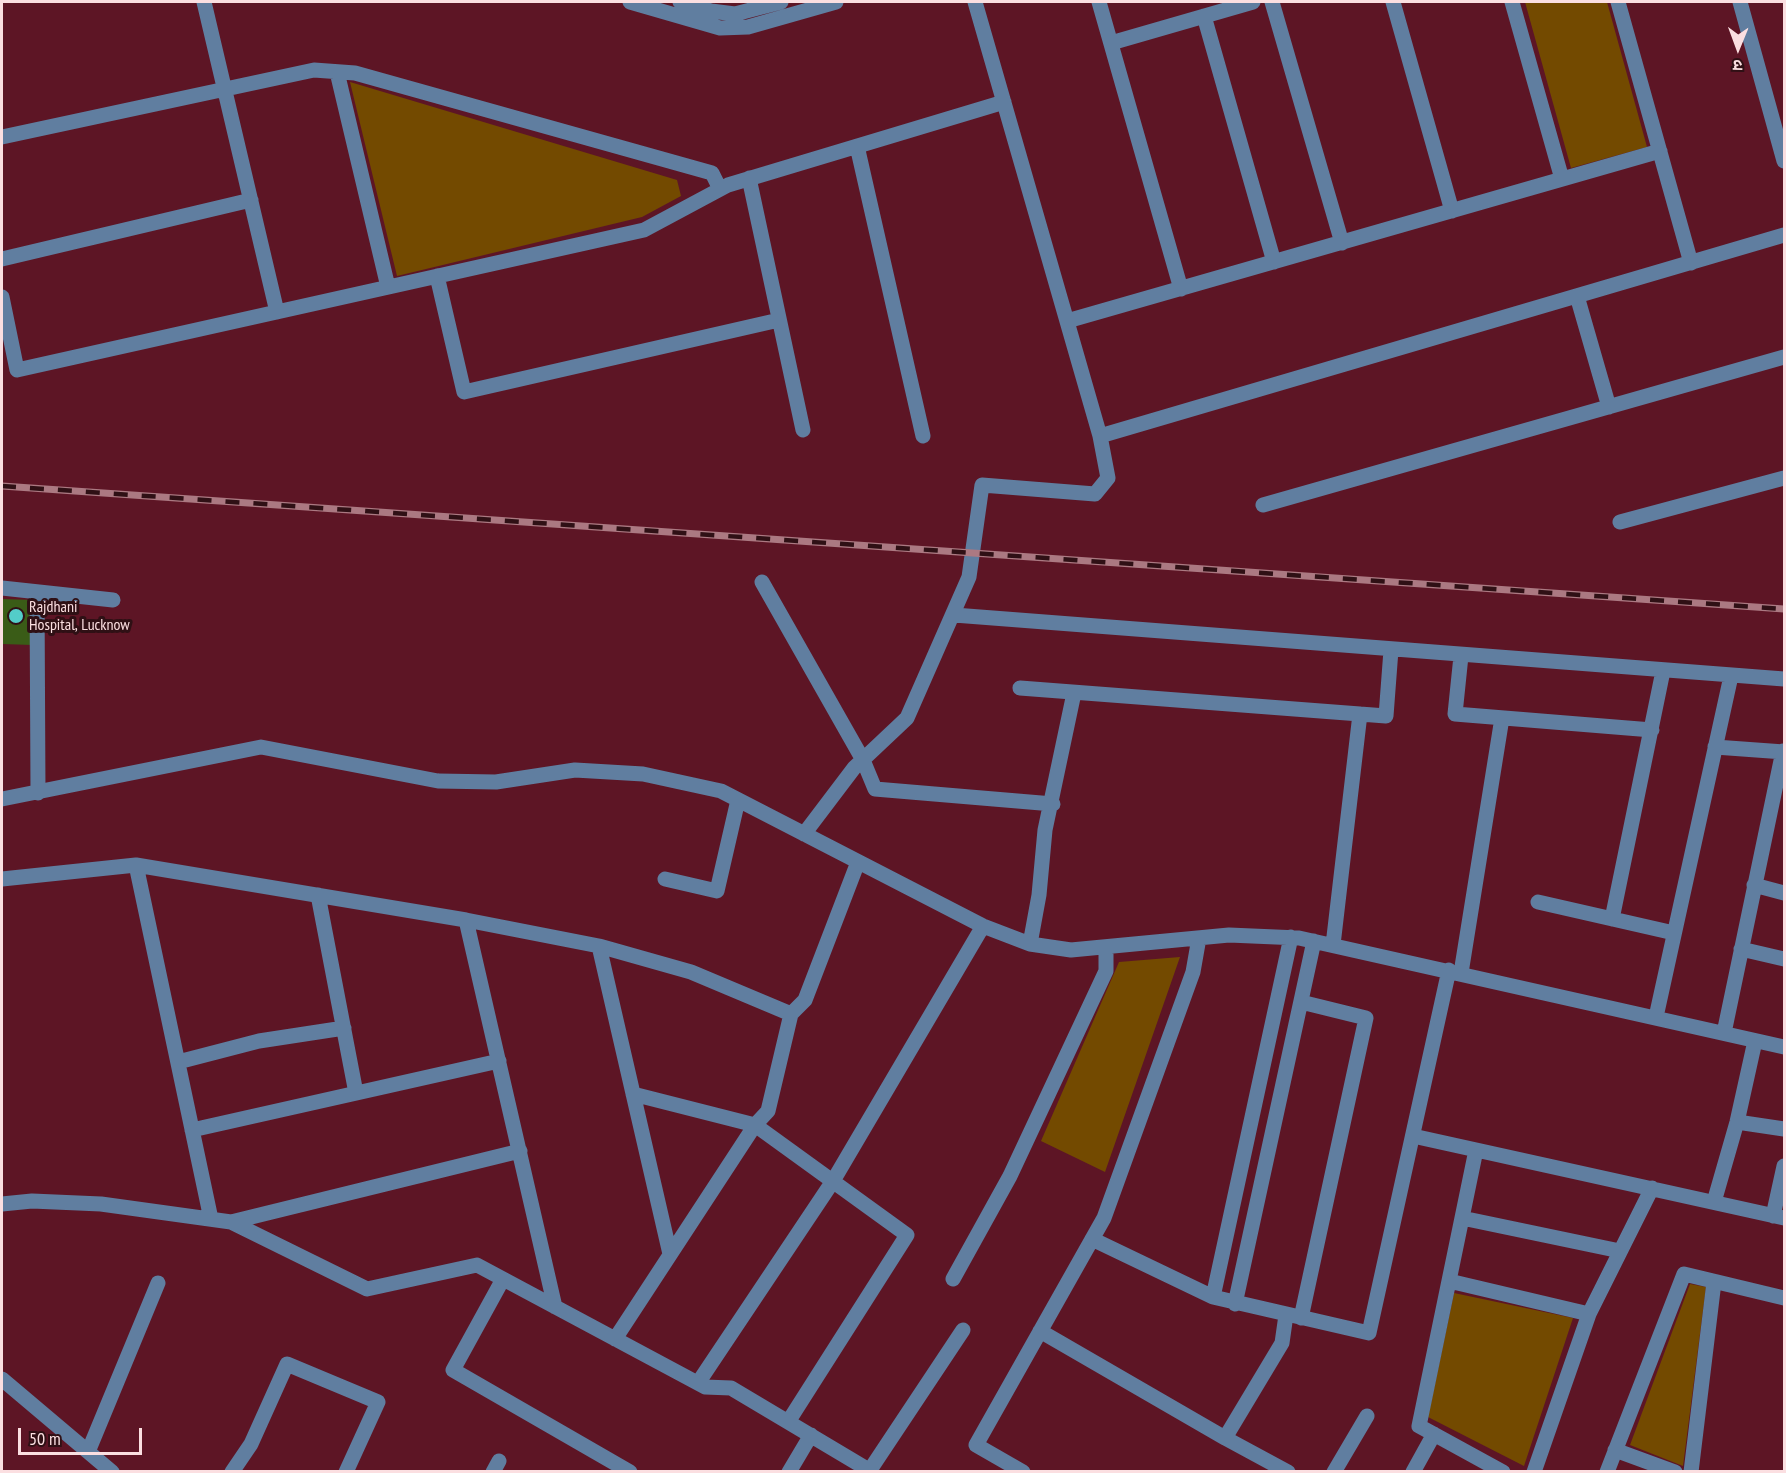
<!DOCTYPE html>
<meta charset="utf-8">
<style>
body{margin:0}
#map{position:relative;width:1786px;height:1473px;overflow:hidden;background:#5d1525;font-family:"PT Sans Narrow","Noto Sans Devanagari",sans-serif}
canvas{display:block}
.frame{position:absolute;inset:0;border:3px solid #fbdfe1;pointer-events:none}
.north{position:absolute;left:1708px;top:18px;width:60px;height:60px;-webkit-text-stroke:4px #2f1015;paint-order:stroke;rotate:181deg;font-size:16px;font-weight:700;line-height:24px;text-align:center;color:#fbdfe1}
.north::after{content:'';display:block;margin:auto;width:21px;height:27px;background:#fbdfe1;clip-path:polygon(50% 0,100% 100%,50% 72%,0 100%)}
.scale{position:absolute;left:18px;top:1428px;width:124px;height:27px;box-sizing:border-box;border:3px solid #fbdfe1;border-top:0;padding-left:8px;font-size:18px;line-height:21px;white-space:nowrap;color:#fbdfe1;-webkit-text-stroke:4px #2f1015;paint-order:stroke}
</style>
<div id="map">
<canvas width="1786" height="1473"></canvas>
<div class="frame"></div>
<div class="north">उ</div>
<div class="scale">50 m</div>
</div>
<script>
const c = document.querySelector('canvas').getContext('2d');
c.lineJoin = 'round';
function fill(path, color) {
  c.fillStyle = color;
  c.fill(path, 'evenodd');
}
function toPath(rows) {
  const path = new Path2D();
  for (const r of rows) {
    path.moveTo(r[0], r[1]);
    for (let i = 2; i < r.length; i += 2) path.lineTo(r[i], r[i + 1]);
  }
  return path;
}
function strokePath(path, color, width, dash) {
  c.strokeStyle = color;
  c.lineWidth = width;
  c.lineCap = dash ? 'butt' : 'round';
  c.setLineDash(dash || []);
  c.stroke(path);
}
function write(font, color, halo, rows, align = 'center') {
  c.font = font + ' "PT Sans Narrow",sans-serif';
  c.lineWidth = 6;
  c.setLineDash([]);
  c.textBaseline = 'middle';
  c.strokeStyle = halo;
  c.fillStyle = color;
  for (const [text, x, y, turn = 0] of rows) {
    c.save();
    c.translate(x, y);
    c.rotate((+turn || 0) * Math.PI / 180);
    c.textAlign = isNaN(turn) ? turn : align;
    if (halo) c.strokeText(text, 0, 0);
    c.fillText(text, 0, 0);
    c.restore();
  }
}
const green = toPath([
 [1525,2,1607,2,1647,147,1571,168],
 [350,82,677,180,681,196,642,217,397,276],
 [1180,957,1105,1172,1041,1141,1119,962],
 [1690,1284,1706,1287,1683,1466,1630,1445],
 [1454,1293,1573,1318,1524,1466,1428,1417]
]);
const building = toPath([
 [2,599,33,600,32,645,2,644]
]);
const minor = toPath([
 [204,2,277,312],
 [630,2,720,28,748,27,836,2],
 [680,2,711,11,735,14,781,2],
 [1099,2,1181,289],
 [1272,2,1342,243],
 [1393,2,1452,211],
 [1512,2,1562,179],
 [1618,2,1691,263],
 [1740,2,1784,161],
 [1204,16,1274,262],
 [1111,43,1253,2],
 [337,72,388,287],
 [2,137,314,70,355,73,712,173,720,189],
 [857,146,923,436],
 [749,178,803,430],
 [2,259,251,200],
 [437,276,464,392,779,320],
 [1577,296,1609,407],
 [2,297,17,370,644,230,728,185,1004,102],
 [1067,321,1660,151],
 [1100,436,1784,235],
 [1263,505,1784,357],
 [1620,522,1784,478],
 [762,582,863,760,875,789,1053,804],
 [2,588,113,600],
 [37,592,38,793],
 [954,615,1784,679],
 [1461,656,1455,714,1652,730],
 [1020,688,1386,716,1391,650],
 [1715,747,1784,752],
 [2,799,261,747,438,781,496,782,575,770,643,774,721,791,983,926,1030,944,1071,950,1229,935,1299,938,1784,1047],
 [804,834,854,768,907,718,969,577,982,485,1095,494,1108,478,1100,436,975,2],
 [136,865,211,1219],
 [2,879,136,865,466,920,599,946,691,972,791,1014,805,1000,858,862],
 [665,879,717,891,738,800],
 [1754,885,1784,893],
 [318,895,356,1093],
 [1538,902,1674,933],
 [1612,919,1663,671],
 [466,920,555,1307],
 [1030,944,1039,895,1045,830,1074,693],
 [1333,945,1360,714],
 [599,946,670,1254],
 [1741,949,1784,959],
 [1461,973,1502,718],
 [1301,1002,1366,1018,1301,1318],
 [1656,1017,1731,676],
 [1724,1033,1783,751],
 [178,1062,259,1041,344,1028],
 [633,1094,755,1125,907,1235,788,1422],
 [1737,1122,1784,1129],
 [192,1130,499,1061],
 [1413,1136,1784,1218],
 [1476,1150,1419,1426,1503,1472],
 [1714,1202,1737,1122,1755,1041],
 [2,1204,32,1201,101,1204,231,1222,367,1289,477,1265,705,1387,731,1388,872,1472],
 [1773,1216,1784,1166],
 [1462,1218,1620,1251],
 [231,1222,520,1151],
 [1092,1239,1213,1297,1369,1333,1449,970],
 [503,1279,453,1370,630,1472],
 [953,1279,1010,1176,1106,971,1106,947],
 [1449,1281,1589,1314],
 [1213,1297,1291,937],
 [1235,1304,1314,941],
 [1040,1331,1225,1438,1288,1472],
 [615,1339,755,1125,768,1111,791,1014],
 [2,1379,112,1472],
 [698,1383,833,1181,983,926],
 [1225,1438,1282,1343,1286,1315],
 [1615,1450,1675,1472],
 [88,1452,158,1283],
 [870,1470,963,1330],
 [232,1472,251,1444,287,1364,378,1402,346,1472],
 [493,1472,499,1461],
 [789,1472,811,1435],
 [1023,1472,976,1445,1104,1218,1193,972,1199,938],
 [1334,1472,1367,1416],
 [1413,1472,1434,1434],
 [1534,1472,1589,1314,1652,1188],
 [1607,1472,1684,1274,1784,1298],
 [1691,1472,1714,1282]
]);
const rail = toPath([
 [2,486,1784,609]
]);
const markers = [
 [16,616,8,"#53cdc9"]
];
const poiNames = [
 ["Rajdhani",29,607],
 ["Hospital, Lucknow",29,625]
];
fill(green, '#734a00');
fill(building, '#3a5c17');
strokePath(minor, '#607ea0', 15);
strokePath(rail, '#ab7982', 7);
strokePath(rail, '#2f1015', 4.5, [14]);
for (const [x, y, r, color] of markers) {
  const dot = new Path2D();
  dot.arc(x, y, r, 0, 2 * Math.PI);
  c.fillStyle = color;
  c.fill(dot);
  strokePath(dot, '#2f1015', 2);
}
write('16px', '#fbdfe1', '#2f1015', poiNames, 'left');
</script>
